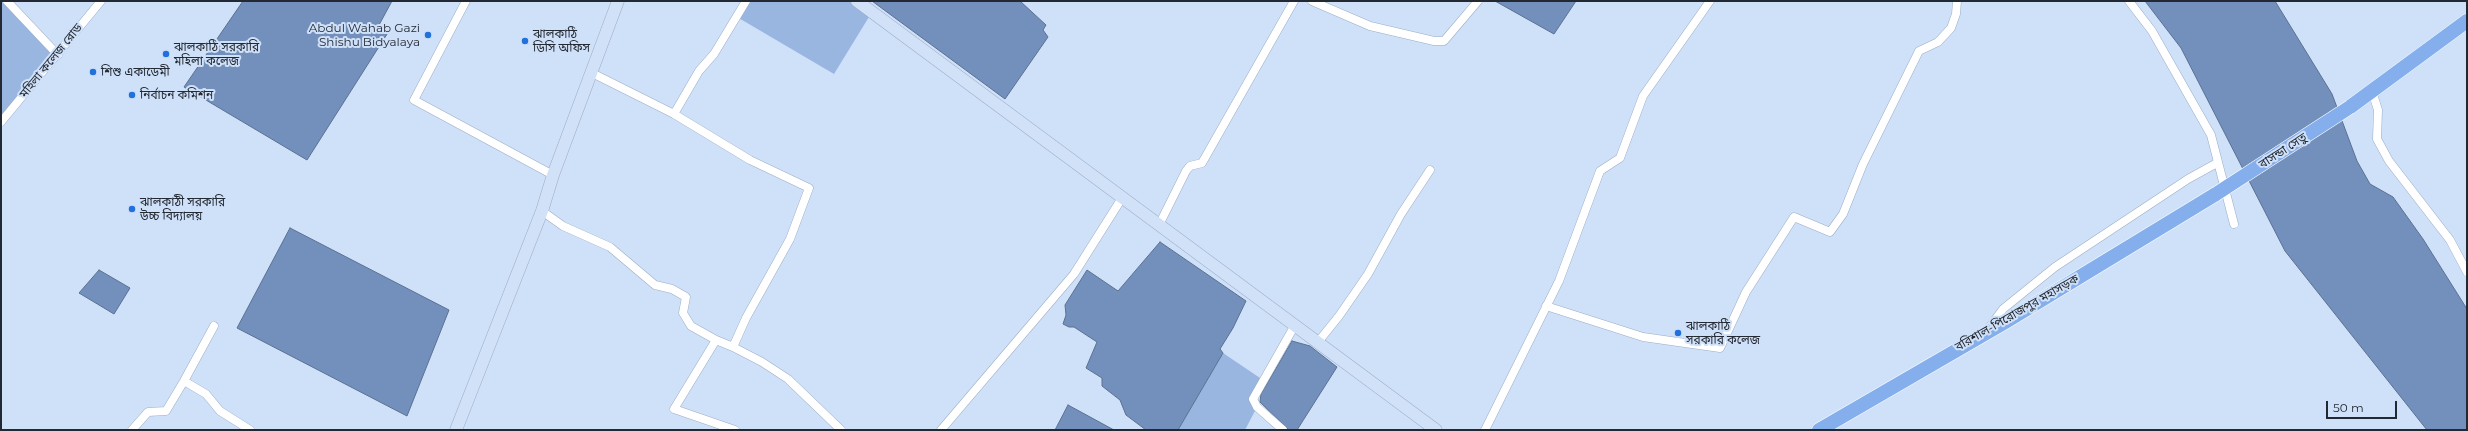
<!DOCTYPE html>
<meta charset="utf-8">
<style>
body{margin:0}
#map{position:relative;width:2468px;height:431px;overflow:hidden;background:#cfe0f9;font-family:Montserrat,sans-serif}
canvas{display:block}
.frame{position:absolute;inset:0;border:2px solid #232932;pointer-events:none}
.scale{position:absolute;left:2326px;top:401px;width:71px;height:18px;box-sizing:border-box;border:2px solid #232932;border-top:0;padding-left:5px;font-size:12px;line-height:14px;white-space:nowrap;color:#232932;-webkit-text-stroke:3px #cfe0f9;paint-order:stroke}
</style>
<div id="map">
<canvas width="2468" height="431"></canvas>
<div class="frame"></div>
<div class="scale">50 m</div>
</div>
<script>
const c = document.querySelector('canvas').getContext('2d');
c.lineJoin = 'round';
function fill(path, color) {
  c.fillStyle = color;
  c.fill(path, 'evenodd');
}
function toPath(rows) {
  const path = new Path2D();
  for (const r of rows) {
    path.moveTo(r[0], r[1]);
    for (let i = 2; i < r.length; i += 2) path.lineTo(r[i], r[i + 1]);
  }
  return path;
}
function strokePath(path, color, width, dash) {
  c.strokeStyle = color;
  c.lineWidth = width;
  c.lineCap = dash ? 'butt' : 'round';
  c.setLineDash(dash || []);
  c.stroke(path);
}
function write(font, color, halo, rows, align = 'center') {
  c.font = font + ' Montserrat,"Noto Sans Bengali",sans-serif';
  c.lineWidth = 4;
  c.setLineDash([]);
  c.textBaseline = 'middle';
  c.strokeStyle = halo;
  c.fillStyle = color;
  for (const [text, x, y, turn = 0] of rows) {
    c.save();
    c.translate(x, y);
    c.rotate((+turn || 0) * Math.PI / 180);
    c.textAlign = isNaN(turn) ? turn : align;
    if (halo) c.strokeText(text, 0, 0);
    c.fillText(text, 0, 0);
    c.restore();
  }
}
const green = toPath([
 [1,1,5,1,54,54,1,116],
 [746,1,856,1,872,12,834,74,737,17],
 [1223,353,1263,380,1254,399,1257,407,1245,430,1178,430]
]);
const water = toPath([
 [243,1,392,1,379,25,389,31,307,160,184,87,243,1],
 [872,1,1020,1,1046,25,1043,30,1048,37,1005,99,872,1],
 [1495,1,1576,1,1554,34,1495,1],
 [2145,1,2275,1,2332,94,2357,161,2370,184,2393,197,2423,239,2467,309,2467,430,2427,430,2285,251,2181,48,2145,1],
 [290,228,449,310,407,416,237,328,290,228],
 [1160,242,1246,301,1233,328,1220,349,1223,353,1178,430,1146,430,1126,415,1120,400,1102,386,1102,378,1086,368,1097,342,1074,327,1069,327,1063,324,1066,315,1065,305,1087,270,1118,291,1160,242],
 [99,270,130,288,114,314,79,293,99,270],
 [1292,341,1310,346,1337,367,1297,430,1289,430,1260,402,1261,394,1292,341],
 [1068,405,1114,430,1055,430,1068,405]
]);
const minor = toPath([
 [7,1,58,55],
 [466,1,414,100,553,175],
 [1312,1,1370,26,1434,41,1444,41,1478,1],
 [2129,1,2152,31,2211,135,2234,224],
 [592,73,674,114,699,71,714,54,746,1],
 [2372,91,2378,110,2377,139,2389,161,2450,240,2467,272],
 [674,114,750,160,809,188,790,239,746,318,733,347,716,340],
 [1,122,101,1],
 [542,211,563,226,610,247,655,285,672,289,686,297,683,313,691,326,716,340,674,409,735,430],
 [1159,225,1186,171,1190,166,1202,163,1294,1],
 [1546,306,1643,337,1720,348,1746,292,1794,217,1830,232,1843,214,1863,164,1919,51,1938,42,1951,28,1956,14,1957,1],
 [214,326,184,381,206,394,220,411,250,430],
 [1989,328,2003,309,2055,267,2188,179,2217,163],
 [1318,342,1339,316,1368,274,1401,214,1430,170],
 [733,347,762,362,788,379,841,430],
 [132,430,148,412,166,411,184,381],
 [941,430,1074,274,1122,198],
 [1283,430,1257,407,1253,399,1295,325],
 [1485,430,1559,281,1600,171,1620,158,1643,96,1710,1]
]);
const secondary = toPath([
 [857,1,1436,430],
 [456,430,542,211,553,175,618,1]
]);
const trunk = toPath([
 [2350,107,2467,21],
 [1819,430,2007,321,2216,194]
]);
const trunkBridge = toPath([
 [2216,194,2350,107]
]);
const markers = [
 [428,35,4,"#2071db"],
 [525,41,4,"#2071db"],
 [166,54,4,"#2071db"],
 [93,72,4,"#2071db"],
 [132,95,4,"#2071db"],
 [132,209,4,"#2071db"],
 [1678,333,4,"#2071db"]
];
const poiNames = [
 ["Abdul Wahab Gazi",420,28,"right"],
 ["Shishu Bidyalaya",420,42,"right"],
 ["ঝালকাঠি",533,34],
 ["ডিসি অফিস",533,48],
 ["ঝালকাঠি সরকারি",174,47],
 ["মহিলা কলেজ",174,61],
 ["শিশু একাডেমী",101,72],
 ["নির্বাচন কমিশন",140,95],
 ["ঝালকাঠী সরকারি",140,202],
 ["উচ্চ বিদ্যালয়",140,216],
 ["ঝালকাঠি",1686,326],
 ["সরকারি কলেজ",1686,340]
];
const streetNames = [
 ["মহিলা কলেজ রোড",51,61,-51],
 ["বাসন্ডা সেতু",2283,151,-33],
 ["বরিশাল-পিরোজপুর মহাসড়ক",2017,313,-30]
];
fill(green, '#98b6e0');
fill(water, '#7290bb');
strokePath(water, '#5a7192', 1);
strokePath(minor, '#9cadc5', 9);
strokePath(secondary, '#9cadc5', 13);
strokePath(trunk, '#fff', 15);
strokePath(minor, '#fff', 8);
strokePath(secondary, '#d1e1f8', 12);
strokePath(trunk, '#84afec', 14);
strokePath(trunkBridge, '#fff', 15, []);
strokePath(trunkBridge, '#84afec', 14);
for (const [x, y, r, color] of markers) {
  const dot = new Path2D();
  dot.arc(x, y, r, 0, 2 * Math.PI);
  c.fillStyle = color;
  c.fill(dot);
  strokePath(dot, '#cfe0f9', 1.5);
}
write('12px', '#232932', '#cfe0f9', poiNames, 'left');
write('12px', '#232932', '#cfe0f9', streetNames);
</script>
